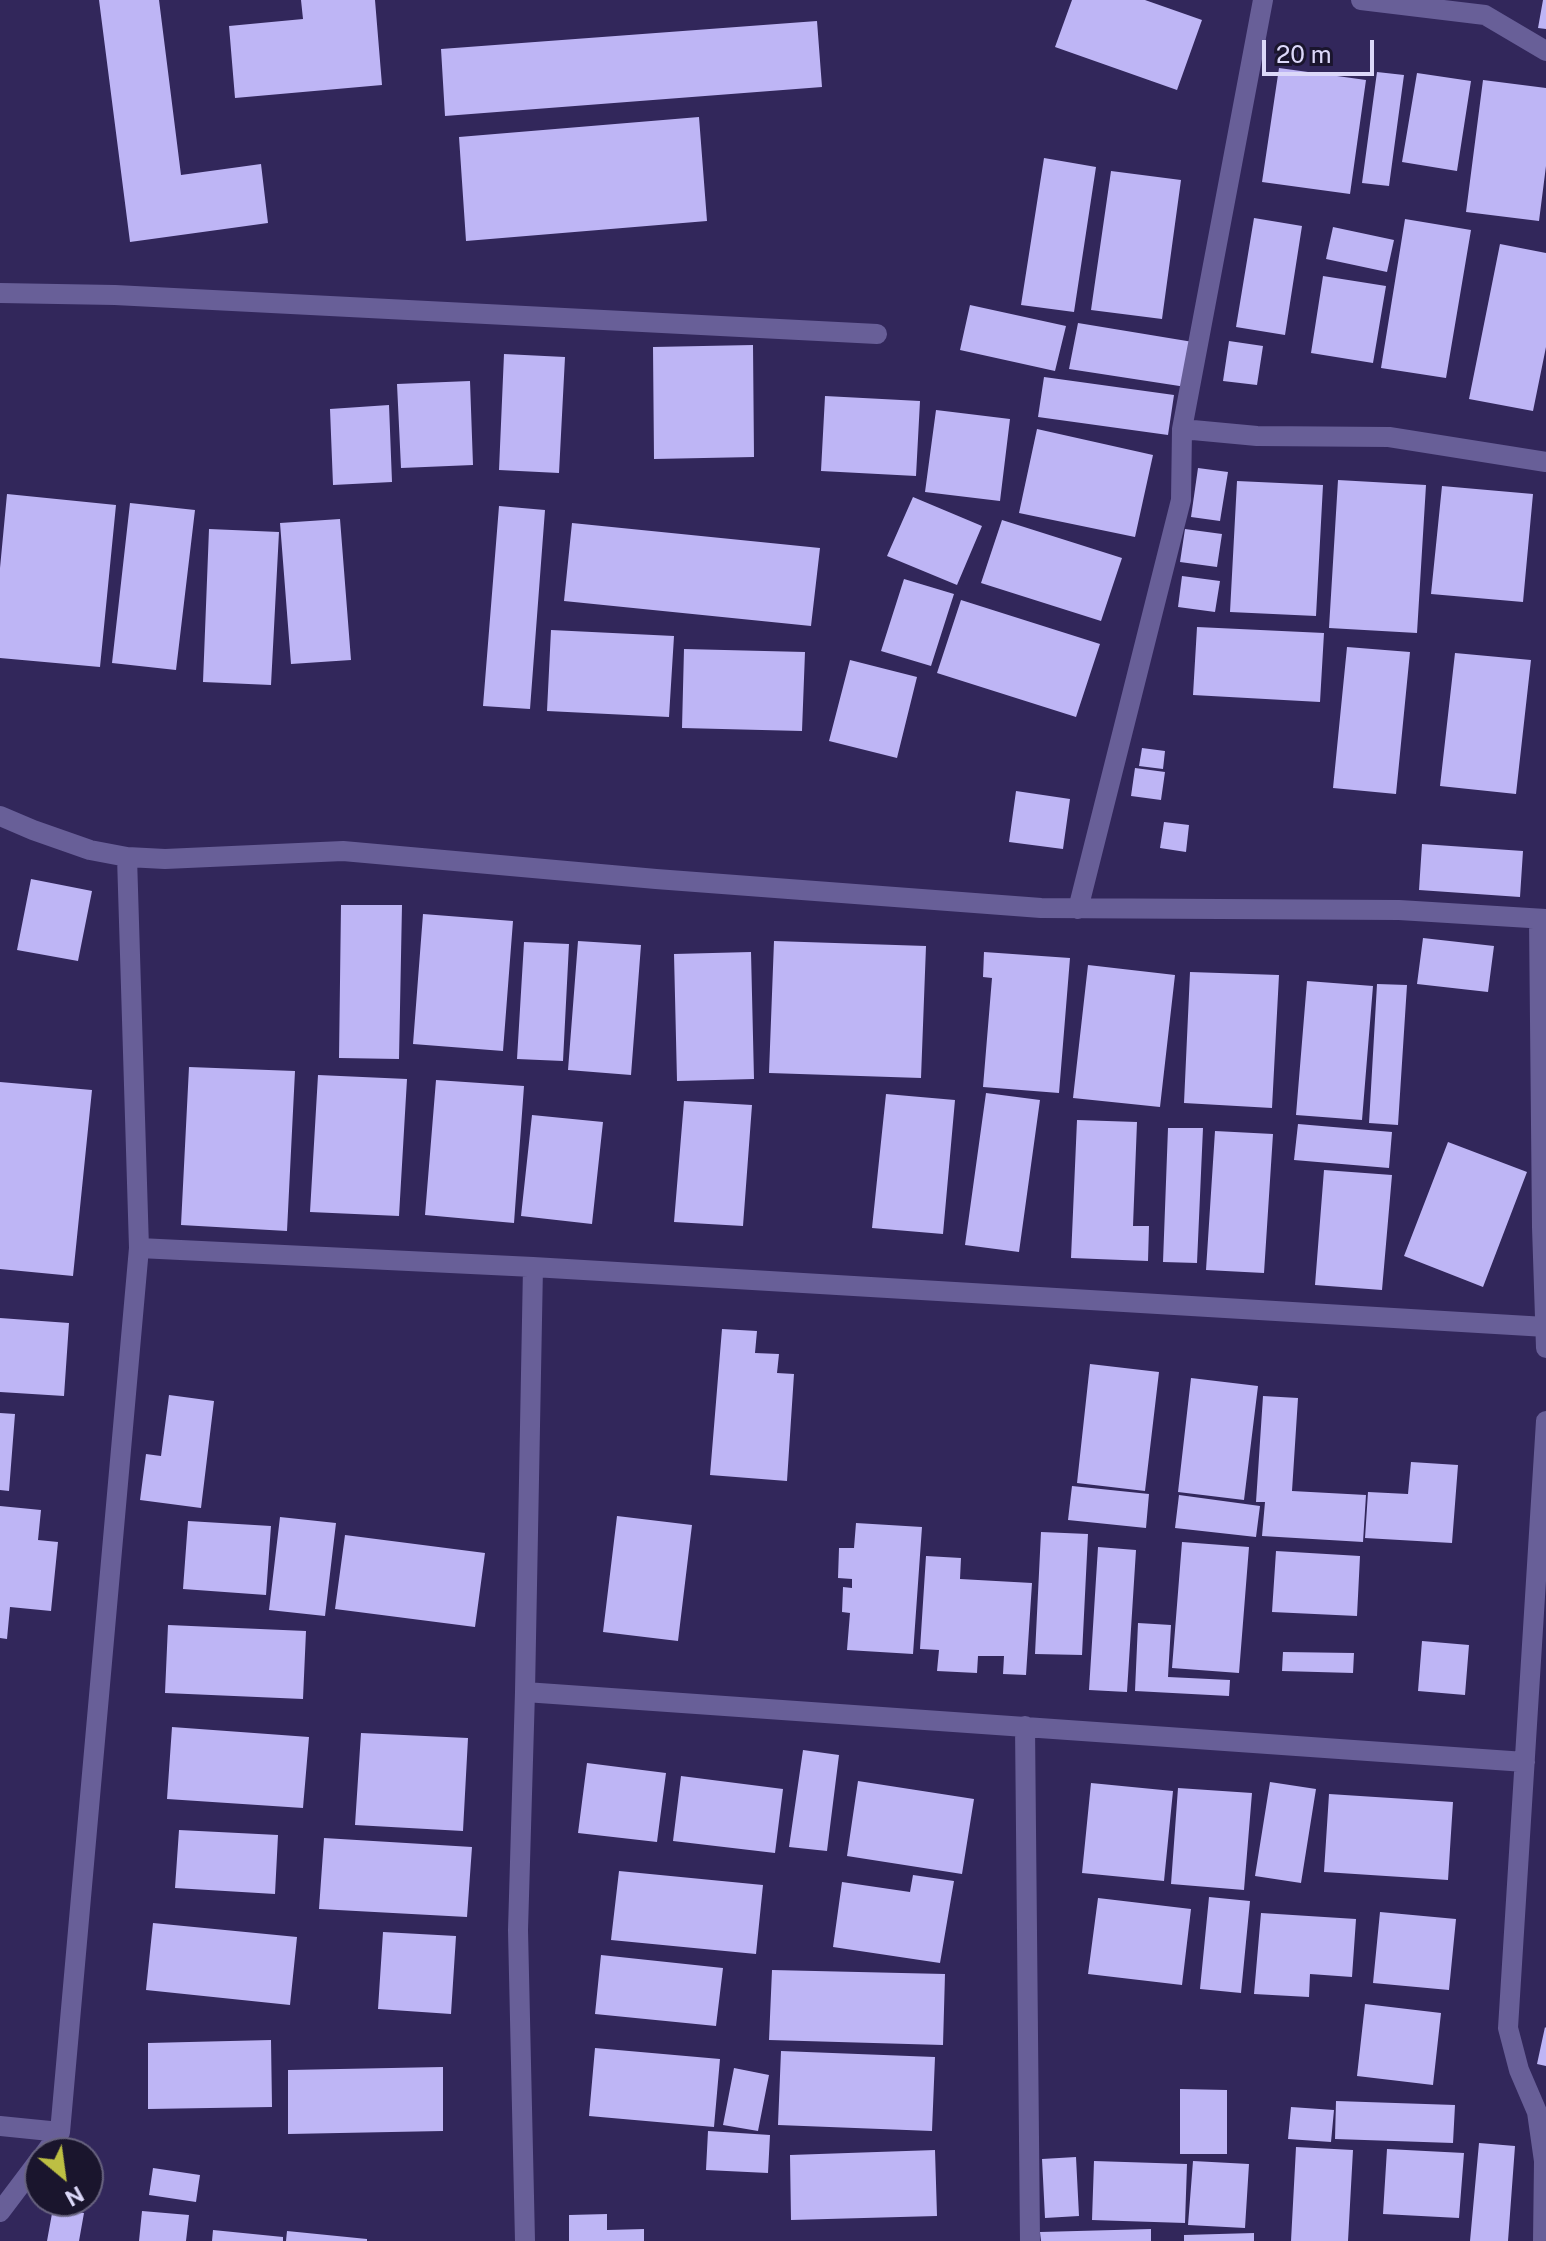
<!DOCTYPE html>
<style>
body{margin:0}
#map{position:relative;width:1546px;height:2241px;overflow:hidden;background:#32275b;font-family:"Public Sans",sans-serif}
canvas{display:block}
.north{position:absolute;left:24px;top:2137px;width:80px;height:80px;box-sizing:border-box;background:#1a152d;border:2px solid #68637f;border-radius:50%;rotate:151deg;font-size:22px;font-weight:700;line-height:32px;text-align:center;color:#dcd8f9}
.north::after{content:'';display:block;margin:auto;width:28px;height:36px;background:#bdbf43;clip-path:polygon(50% 0,100% 100%,50% 72%,0 100%)}
.scale{position:absolute;left:1262px;top:40px;width:112px;height:36px;box-sizing:border-box;border:4px solid #dcd8f9;border-top:0;padding-left:10px;font-size:24px;line-height:28px;white-space:nowrap;color:#dcd8f9;-webkit-text-stroke:6px #1a152d;paint-order:stroke}
</style>
<div id="map">
<canvas width="1546" height="2241"></canvas>
<div class="north">N</div>
<div class="scale">20 m</div>
</div>
<script>
const c = document.querySelector('canvas').getContext('2d');
c.lineJoin = 'round';
function fill(path, color) {
  c.fillStyle = color;
  c.fill(path, 'evenodd');
}
function toPath(rows) {
  const path = new Path2D();
  for (const r of rows) {
    path.moveTo(r[0], r[1]);
    for (let i = 2; i < r.length; i += 2) path.lineTo(r[i], r[i + 1]);
  }
  return path;
}
function strokePath(path, color, width, dash) {
  c.strokeStyle = color;
  c.lineWidth = width;
  c.lineCap = dash ? 'butt' : 'round';
  c.setLineDash(dash || []);
  c.stroke(path);
}
const building = toPath([
 [99,0,159,0,181,175,261,164,268,223,130,242],
 [301,0,375,0,382,85,235,98,229,26,303,19],
 [1072,0,1145,0,1202,20,1177,90,1055,47],
 [1543,0,1546,0,1546,29,1538,28],
 [817,21,822,87,445,116,441,49],
 [1279,68,1366,80,1350,194,1262,182],
 [1377,72,1404,75,1389,186,1362,183],
 [1417,73,1471,81,1457,171,1402,162],
 [1483,80,1546,88,1546,166,1539,221,1466,212],
 [699,117,707,221,466,241,459,137],
 [1044,158,1096,167,1074,312,1021,305],
 [1111,171,1181,180,1162,319,1091,310],
 [1254,218,1302,226,1285,335,1236,327],
 [1405,219,1471,230,1446,378,1381,368],
 [1333,227,1394,240,1387,272,1326,259],
 [1500,244,1546,253,1546,347,1533,411,1469,399],
 [1323,276,1386,286,1373,363,1311,353],
 [970,305,1066,326,1055,371,960,350],
 [1078,323,1193,342,1186,387,1069,369],
 [1229,341,1263,346,1257,385,1223,381],
 [753,345,754,457,654,459,653,347],
 [504,354,565,357,559,473,499,470],
 [1044,377,1174,395,1168,435,1038,417],
 [470,381,473,465,401,468,397,384],
 [825,396,920,401,916,476,821,471],
 [389,405,392,482,333,485,330,409],
 [936,410,1010,419,1000,501,925,492],
 [1037,429,1153,455,1135,537,1019,513],
 [1198,468,1228,472,1220,521,1191,517],
 [1338,480,1426,485,1417,633,1329,628],
 [1237,481,1323,485,1316,616,1230,612],
 [1442,486,1533,494,1523,602,1431,594],
 [7,494,116,505,100,667,0,658,0,568],
 [913,497,982,526,957,585,887,556],
 [130,503,195,510,176,670,112,663],
 [499,506,545,510,530,709,483,706],
 [340,519,351,660,291,664,280,523],
 [1002,520,1122,558,1101,621,981,583],
 [572,523,820,548,811,626,564,601],
 [209,529,279,532,271,685,203,682],
 [1185,529,1222,534,1217,567,1180,562],
 [1182,576,1220,581,1215,612,1178,607],
 [904,579,954,594,931,666,881,651],
 [961,600,1100,644,1076,717,937,673],
 [1197,627,1324,633,1320,702,1193,695],
 [551,630,674,636,669,717,547,711],
 [1347,647,1410,652,1396,794,1333,788],
 [684,649,805,652,802,731,682,728],
 [1455,653,1531,660,1516,794,1440,786],
 [850,660,917,677,897,758,829,741],
 [1142,748,1165,751,1163,769,1139,766],
 [1135,768,1165,772,1161,800,1131,796],
 [1016,791,1070,799,1063,849,1009,842],
 [1164,822,1189,825,1186,852,1160,848],
 [1422,844,1523,851,1520,897,1419,890],
 [31,879,92,891,78,961,17,950],
 [341,905,402,905,399,1059,339,1058],
 [423,914,513,921,503,1051,413,1044],
 [1423,938,1494,946,1488,992,1417,984],
 [578,941,641,945,631,1075,568,1070],
 [774,941,926,946,921,1078,769,1073],
 [524,942,569,944,563,1061,517,1059],
 [751,952,754,1079,677,1081,674,954],
 [984,952,1070,958,1059,1093,983,1087,992,978,983,977],
 [1088,965,1175,975,1160,1107,1073,1098],
 [1190,972,1279,975,1272,1108,1184,1103],
 [1307,981,1373,986,1362,1120,1296,1115],
 [1377,984,1407,985,1398,1125,1369,1123],
 [189,1067,295,1071,287,1231,181,1225],
 [318,1075,407,1079,399,1216,310,1212],
 [436,1080,524,1086,514,1223,425,1215],
 [0,1082,92,1090,73,1276,0,1269],
 [986,1093,1040,1100,1019,1252,965,1245],
 [886,1094,955,1100,943,1234,872,1228],
 [684,1101,752,1105,743,1226,674,1222],
 [532,1115,603,1122,592,1224,521,1216],
 [1077,1120,1137,1122,1133,1226,1149,1226,1148,1261,1071,1258],
 [1298,1124,1392,1132,1389,1168,1294,1160],
 [1168,1128,1203,1128,1197,1263,1163,1262],
 [1215,1131,1273,1134,1264,1273,1206,1270],
 [1448,1142,1527,1172,1483,1287,1404,1256],
 [1324,1170,1392,1175,1382,1290,1315,1285],
 [0,1318,69,1323,64,1396,0,1392],
 [722,1329,757,1331,755,1353,779,1354,777,1373,794,1374,787,1481,710,1475],
 [1090,1364,1159,1372,1145,1491,1077,1483],
 [1191,1378,1258,1386,1244,1500,1178,1492],
 [169,1395,214,1401,201,1508,140,1500,146,1454,161,1456],
 [1263,1396,1298,1398,1292,1491,1366,1495,1363,1542,1262,1536,1265,1502,1256,1502],
 [0,1413,15,1414,9,1491,0,1490],
 [1411,1462,1458,1465,1452,1543,1365,1538,1368,1492,1408,1494],
 [1072,1486,1149,1494,1146,1528,1068,1520],
 [1179,1495,1260,1506,1256,1537,1175,1528],
 [0,1506,41,1510,38,1540,58,1542,51,1611,10,1607,7,1639,0,1638],
 [617,1516,692,1525,678,1641,603,1632],
 [280,1517,336,1523,325,1616,269,1610],
 [188,1521,271,1526,266,1595,183,1589],
 [856,1523,922,1527,913,1654,847,1650,850,1613,842,1612,843,1587,852,1588,852,1579,838,1578,839,1548,854,1548],
 [1041,1532,1088,1534,1082,1655,1035,1654],
 [345,1535,485,1553,475,1627,335,1609],
 [1182,1542,1249,1547,1239,1673,1172,1668],
 [1098,1547,1136,1550,1127,1692,1089,1690],
 [1276,1551,1360,1556,1357,1616,1272,1612],
 [926,1556,961,1558,960,1579,1032,1583,1026,1675,1003,1674,1004,1656,978,1656,977,1673,937,1671,939,1650,920,1649],
 [1138,1623,1171,1625,1168,1677,1230,1680,1229,1696,1135,1691],
 [168,1625,306,1631,303,1699,165,1693],
 [1422,1641,1469,1645,1465,1695,1418,1691],
 [1283,1652,1354,1653,1353,1673,1282,1671],
 [172,1727,309,1737,303,1808,167,1799],
 [361,1733,468,1738,463,1831,355,1825],
 [803,1750,839,1755,827,1851,789,1847],
 [587,1763,666,1773,657,1842,578,1833],
 [681,1776,783,1789,775,1853,673,1841],
 [858,1781,974,1799,962,1874,847,1856],
 [1270,1782,1316,1789,1301,1883,1255,1876],
 [1091,1783,1173,1791,1164,1881,1082,1873],
 [1178,1788,1252,1793,1244,1890,1171,1884],
 [1329,1794,1453,1802,1448,1880,1324,1872],
 [179,1830,278,1835,275,1894,175,1888],
 [324,1838,472,1847,467,1917,319,1909],
 [619,1871,763,1885,756,1954,611,1940],
 [913,1875,954,1881,940,1963,833,1947,842,1882,910,1892],
 [1209,1897,1250,1901,1241,1993,1200,1989],
 [1098,1898,1191,1909,1182,1985,1088,1974],
 [1380,1912,1456,1919,1449,1990,1373,1983],
 [1261,1913,1356,1919,1352,1977,1310,1974,1309,1997,1254,1994],
 [153,1923,297,1937,290,2005,146,1990],
 [383,1932,456,1936,451,2014,378,2009],
 [601,1955,723,1968,716,2026,595,2014],
 [772,1970,945,1974,943,2045,769,2040],
 [1365,2004,1441,2013,1433,2085,1357,2076],
 [1545,2027,1546,2028,1546,2066,1537,2064],
 [271,2040,272,2107,148,2109,148,2043],
 [595,2048,720,2059,714,2127,589,2116],
 [781,2051,935,2057,932,2131,778,2125],
 [443,2067,443,2131,288,2134,288,2070],
 [734,2068,769,2075,758,2131,723,2125],
 [1180,2089,1227,2090,1227,2154,1180,2154],
 [1336,2101,1455,2105,1453,2143,1335,2139],
 [1291,2107,1334,2110,1331,2142,1288,2139],
 [708,2131,770,2135,768,2173,706,2170],
 [1479,2143,1515,2146,1508,2241,1470,2241],
 [1296,2147,1353,2150,1348,2241,1291,2241],
 [1387,2149,1464,2153,1459,2218,1383,2214],
 [935,2150,937,2216,791,2220,790,2155],
 [1076,2157,1079,2216,1045,2218,1042,2159],
 [1094,2161,1187,2164,1185,2223,1092,2220],
 [1193,2161,1249,2164,1245,2228,1188,2225],
 [153,2168,200,2175,196,2202,149,2195],
 [53,2208,84,2213,79,2241,47,2241],
 [142,2211,189,2215,186,2241,139,2241],
 [607,2214,607,2230,644,2229,644,2241,569,2241,569,2215],
 [1151,2229,1151,2241,1041,2241,1040,2232],
 [213,2230,283,2237,283,2241,212,2241],
 [287,2231,367,2239,367,2241,286,2241],
 [1254,2233,1254,2241,1184,2241,1184,2235]
]);
const minor = toPath([
 [1361,0,1485,15,1546,51],
 [0,293,115,295,877,334],
 [1182,429,1257,436,1389,437,1546,462],
 [0,816,33,830,90,850,127,857,165,859,343,851,656,879,1041,908,1399,910,1546,919],
 [1078,909,1181,500,1182,429,1263,0],
 [1539,919,1542,1227,1546,1348],
 [139,1248,533,1267,1546,1327],
 [525,1692,1525,1762],
 [1025,1726,1030,2241],
 [0,2126,60,2132],
 [45,2153,60,2132,139,1248,127,857],
 [0,2212,40,2159],
 [525,2241,518,1930,525,1692,533,1267],
 [1543,2241,1544,2161,1537,2112,1519,2070,1508,2028,1546,1421]
]);
fill(building, '#beb5f5');
strokePath(minor, '#685f98', 20);
</script>
